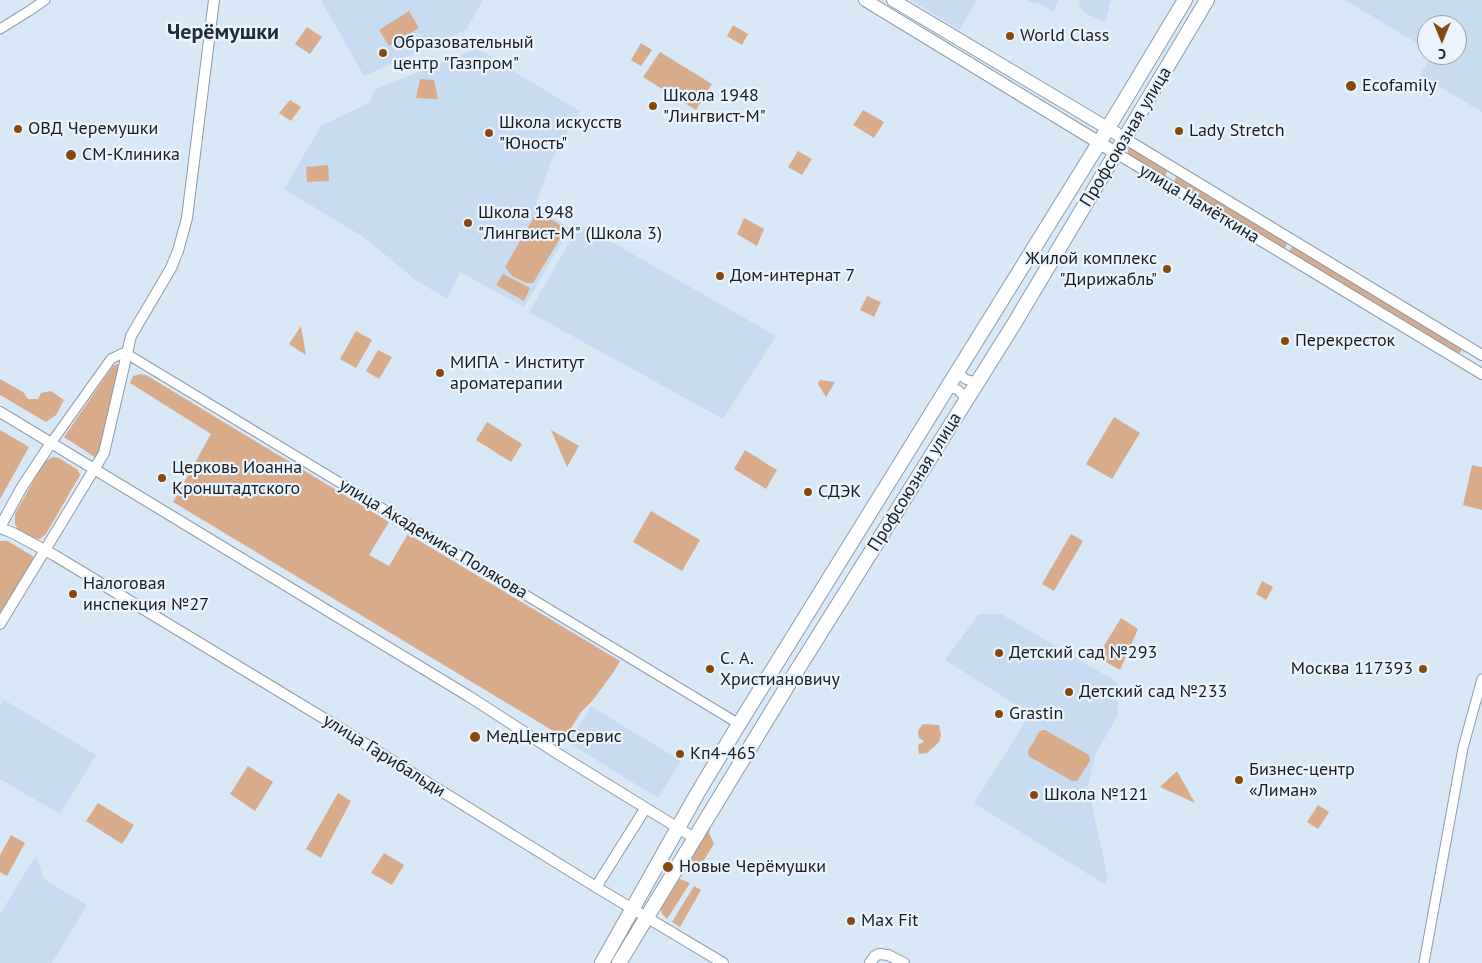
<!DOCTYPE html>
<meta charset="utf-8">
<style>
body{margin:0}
#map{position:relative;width:1482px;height:963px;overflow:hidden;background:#d9e8f7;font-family:"PT Sans",sans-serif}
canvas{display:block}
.north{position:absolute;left:1417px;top:15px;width:50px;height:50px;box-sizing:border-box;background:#ebf4fd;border:1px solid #979ea5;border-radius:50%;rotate:180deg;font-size:14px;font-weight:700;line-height:20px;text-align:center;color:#181d22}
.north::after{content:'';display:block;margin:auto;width:18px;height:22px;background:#87480d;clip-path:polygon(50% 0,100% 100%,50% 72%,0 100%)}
</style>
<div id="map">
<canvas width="1482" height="963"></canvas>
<div class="north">С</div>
</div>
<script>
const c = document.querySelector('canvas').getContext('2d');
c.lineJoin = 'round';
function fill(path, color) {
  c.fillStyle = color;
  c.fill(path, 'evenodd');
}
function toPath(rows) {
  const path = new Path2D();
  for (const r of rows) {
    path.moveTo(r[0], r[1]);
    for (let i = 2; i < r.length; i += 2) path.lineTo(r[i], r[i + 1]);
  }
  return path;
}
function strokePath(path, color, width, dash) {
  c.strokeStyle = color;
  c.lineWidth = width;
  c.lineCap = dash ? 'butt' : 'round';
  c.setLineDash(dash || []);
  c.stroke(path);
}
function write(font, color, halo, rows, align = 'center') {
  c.font = font + ' "PT Sans",sans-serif';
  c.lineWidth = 4.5;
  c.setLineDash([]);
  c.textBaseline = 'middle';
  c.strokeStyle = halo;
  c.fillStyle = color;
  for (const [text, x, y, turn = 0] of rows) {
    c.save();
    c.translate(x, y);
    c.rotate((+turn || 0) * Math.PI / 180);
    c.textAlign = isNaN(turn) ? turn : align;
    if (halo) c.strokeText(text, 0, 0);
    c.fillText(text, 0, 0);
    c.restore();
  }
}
const built = toPath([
 [321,0,483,0,466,30,364,76],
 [911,0,977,0,959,30],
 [1027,0,1058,0,1054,12,1036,2,1034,4],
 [1079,0,1111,0,1105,22,1087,14,1080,8],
 [1345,0,1482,0,1482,112,1420,75,1432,55,1457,55,1457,25,1427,25,1427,49],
 [478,48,500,63,580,111,551,161,535,207,570,228,524,307,460,272,447,299,414,279,365,238,284,189,321,126,371,102,374,90],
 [580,224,776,336,723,419,529,312],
 [979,614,1001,614,1117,682,1118,715,1095,755,1088,787,1108,879,1104,884,974,803,1030,714,945,660],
 [3,699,96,755,60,814,0,779,0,705],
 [591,706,681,761,658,798,569,743],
 [36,855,44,879,87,905,52,963,0,963,0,914]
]);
const green = toPath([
 [409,11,419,28,389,46,379,30],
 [733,25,748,34,742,45,727,36],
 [307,27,322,37,310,54,295,44],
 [641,43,652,50,641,66,631,60],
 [660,52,712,84,696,110,643,77],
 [420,79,434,80,438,99,416,98],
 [290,100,301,107,291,121,279,113],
 [863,110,884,122,874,138,853,125],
 [1130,148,1134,148,1169,169,1166,173,1165,178,1128,156,1128,149],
 [798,151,812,159,802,175,788,167],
 [328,165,329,181,307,182,306,167],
 [1179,176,1288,242,1284,250,1174,182,1176,177],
 [544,215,560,225,564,232,533,283,526,283,512,276,505,267,534,217],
 [744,218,764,229,757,246,737,234],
 [1293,245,1461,346,1461,352,1456,354,1288,253],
 [503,274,530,288,524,301,496,285],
 [867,296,881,302,874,317,860,310],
 [301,326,306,355,289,344],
 [356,331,372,340,356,368,340,359],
 [378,350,392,357,379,379,366,371],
 [117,364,120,366,101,446,96,458,64,437,113,366],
 [140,374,146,375,389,522,369,555,389,566,408,534,620,661,613,673,593,700,581,712,565,738,173,502,211,434,130,383,133,376],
 [0,379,23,392,28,399,38,399,41,393,51,391,64,400,56,415,46,422,0,395],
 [820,380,835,382,826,397,818,384],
 [1114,417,1140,433,1112,479,1086,464],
 [487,422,522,444,511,462,476,440],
 [0,430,29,447,0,499],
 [551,430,579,446,567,467],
 [745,450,777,470,766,489,734,469],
 [53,457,59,458,78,470,80,475,46,534,40,539,32,538,19,532,15,524,15,514,44,462],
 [1472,465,1482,467,1482,510,1463,505],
 [651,511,700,540,682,571,633,542],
 [1071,534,1083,541,1054,591,1042,584],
 [0,541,8,541,34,557,0,616],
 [1262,581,1273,587,1266,600,1256,594],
 [1121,618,1138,629,1120,670,1097,657],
 [925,724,939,725,941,735,939,742,934,747,927,753,919,754,918,745,923,742,924,741,919,738,918,731,922,725],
 [1042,730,1045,730,1089,755,1090,761,1077,781,1072,781,1030,757,1028,754,1028,751,1039,732],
 [248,766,273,782,255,811,230,794],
 [1177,771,1195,803,1160,787],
 [338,793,351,801,321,858,306,849],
 [98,803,134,825,122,844,86,821],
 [1318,805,1329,812,1318,829,1307,822],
 [711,823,709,833,714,844,696,873,692,868,691,856],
 [11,835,25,843,7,876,0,872,0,855],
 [384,853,404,865,392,885,371,873],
 [680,879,690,883,667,919,662,914,660,906,675,882],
 [694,886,701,890,680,927,672,922]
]);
const minor = toPath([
 [0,29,29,11,45,0],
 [959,368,961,375,965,379,971,381,978,380],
 [946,389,952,388,958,390,963,395,965,401],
 [51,443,111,359,123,353,127,354,739,724],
 [1424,963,1463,748,1482,679]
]);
const tertiary = toPath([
 [1124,138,1482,355],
 [1116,153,1482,374],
 [0,412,470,697,563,757,696,839],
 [0,527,22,487,51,443],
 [0,528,13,533,54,555,325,719,596,887,723,963],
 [0,624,104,453,131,336,171,268,178,251,187,218,214,0],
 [596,887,645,809],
 [870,963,875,956,879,954,888,955,904,963]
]);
const secondary = toPath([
 [865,0,1116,153],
 [893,0,1124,138]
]);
const primary = toPath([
 [602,963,697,794,739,724,1099,143,1185,0],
 [619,963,794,675,1014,324,1207,0]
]);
const markers = [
 [1010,36,5,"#87480d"],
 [383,53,5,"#87480d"],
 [1351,86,6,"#87480d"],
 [653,106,5,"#87480d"],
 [18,129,5,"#87480d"],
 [1179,131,5,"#87480d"],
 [489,133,5,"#87480d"],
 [71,155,6,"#87480d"],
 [468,223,5,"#87480d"],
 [1167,269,5,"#87480d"],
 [720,276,5,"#87480d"],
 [1285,341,5,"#87480d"],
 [440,373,5,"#87480d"],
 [162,478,5,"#87480d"],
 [808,492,5,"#87480d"],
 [73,594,5,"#87480d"],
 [999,653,5,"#87480d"],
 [710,669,5,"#87480d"],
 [1423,669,5,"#87480d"],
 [1069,692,5,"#87480d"],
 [999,714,5,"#87480d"],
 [475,737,6,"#87480d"],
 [680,754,5,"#87480d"],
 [1239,780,5,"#87480d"],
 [1034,795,5,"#87480d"],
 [668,867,6,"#87480d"],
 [851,921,5,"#87480d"]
];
const poiNames = [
 ["World Class",1020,36],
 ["Образовательный",393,43],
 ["центр \"Газпром\"",393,64],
 ["Ecofamily",1362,86],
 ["Школа 1948",663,96],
 ["\"Лингвист-М\"",663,117],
 ["Школа искусств",499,123],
 ["\"Юность\"",499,144],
 ["ОВД Черемушки",28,129],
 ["Lady Stretch",1189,131],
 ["СМ-Клиника",82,155],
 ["Школа 1948",478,213],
 ["\"Лингвист-М\" (Школа 3)",478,234],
 ["Жилой комплекс",1157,259,"right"],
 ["\"Дирижабль\"",1157,280,"right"],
 ["Дом-интернат 7",730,276],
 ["Перекресток",1295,341],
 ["МИПА - Институт",450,363],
 ["ароматерапии",450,384],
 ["Церковь Иоанна",172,468],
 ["Кронштадтского",172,489],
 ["СДЭК",818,492],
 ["Налоговая",83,584],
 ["инспекция №27",83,605],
 ["Детский сад №293",1009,653],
 ["С. А.",720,659],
 ["Христиановичу",720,680],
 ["Москва 117393",1413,669,"right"],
 ["Детский сад №233",1079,692],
 ["Grastin",1009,714],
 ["МедЦентрСервис",486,737],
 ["Кп4-465",690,754],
 ["Бизнес-центр",1249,770],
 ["«Лиман»",1249,791],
 ["Школа №121",1044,795],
 ["Новые Черёмушки",679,867],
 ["Max Fit",861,921]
];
const streetNames = [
 ["Профсоюзная улица",1126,137,-59],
 ["улица Намёткина",1199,204,31],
 ["Профсоюзная улица",915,482,-58],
 ["улица Академика Полякова",433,539,31],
 ["улица Гарибальди",384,756,32]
];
const districtNames = [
 ["Черёмушки",223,33]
];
fill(built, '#c8dcf1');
fill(green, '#d8ab8b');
strokePath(minor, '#8e9caa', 11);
strokePath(tertiary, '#8e9caa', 12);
strokePath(secondary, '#8e9caa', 14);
strokePath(primary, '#8e9caa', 16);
strokePath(minor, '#fff', 9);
strokePath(tertiary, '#fff', 10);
strokePath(secondary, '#fff', 12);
strokePath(primary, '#fff', 14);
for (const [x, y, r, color] of markers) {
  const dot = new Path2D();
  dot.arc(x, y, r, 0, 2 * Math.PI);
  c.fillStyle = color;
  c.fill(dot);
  strokePath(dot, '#ebf4fd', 2);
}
write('18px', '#181d22', '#ebf4fd', poiNames, 'left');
write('18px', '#181d22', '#ebf4fd', streetNames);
write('bold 22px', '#212d38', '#ebf4fd', districtNames);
</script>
